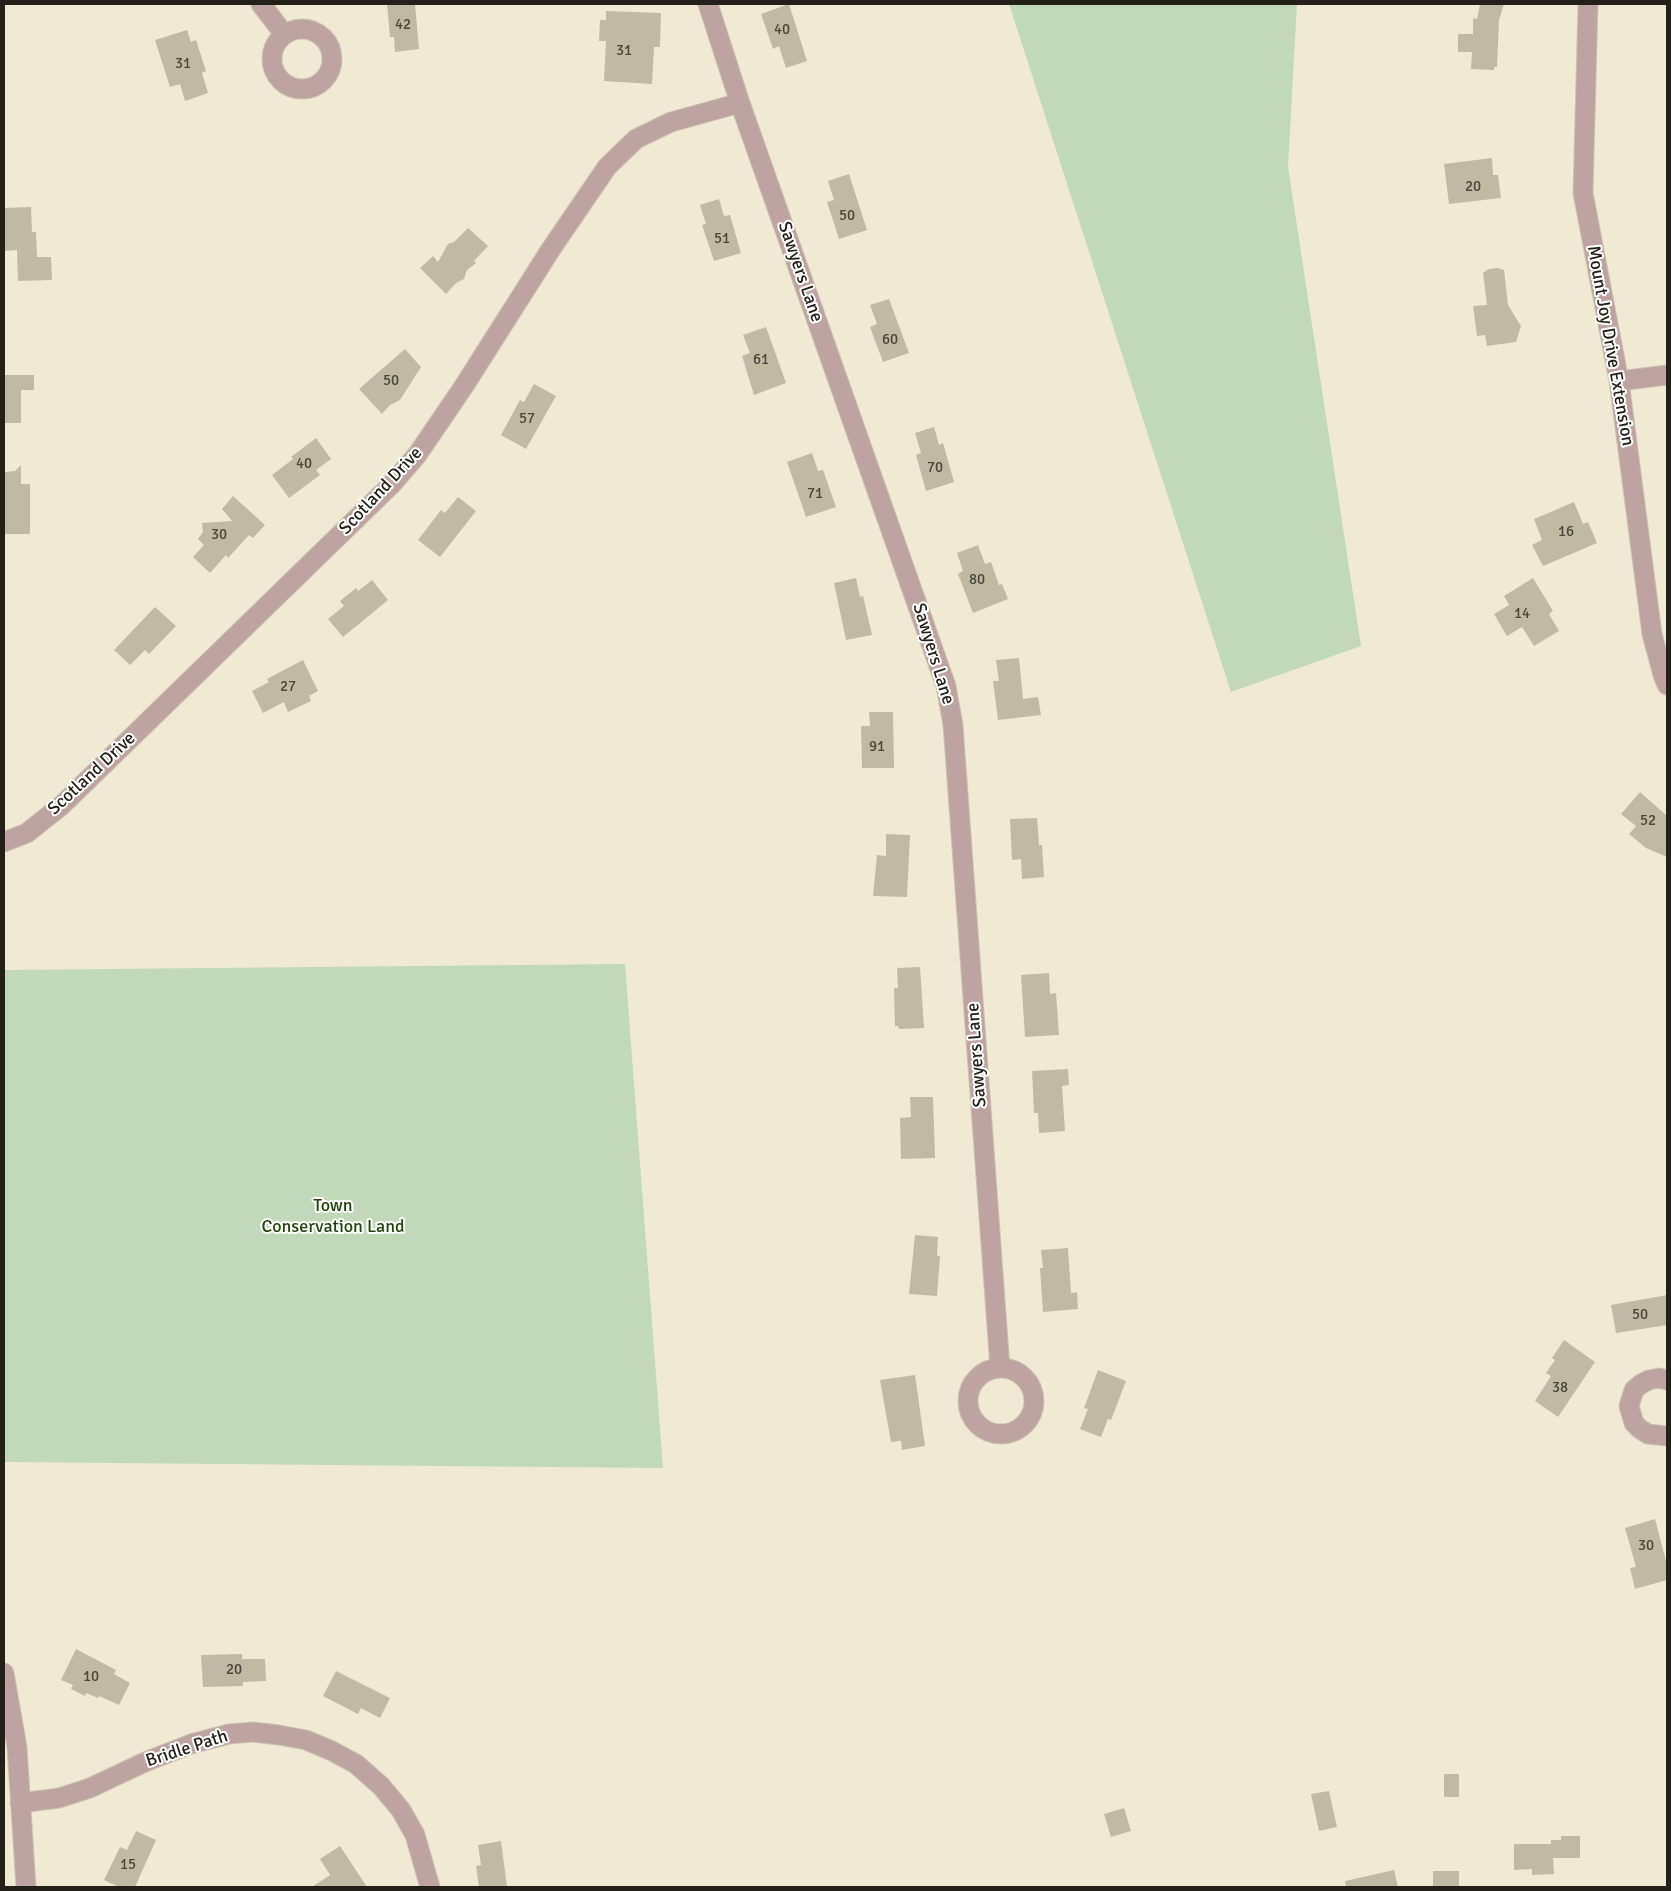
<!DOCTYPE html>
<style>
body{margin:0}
#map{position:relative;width:1671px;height:1891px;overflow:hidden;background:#f0ead4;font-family:Signika,sans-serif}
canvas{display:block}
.frame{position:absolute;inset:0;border:5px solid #222018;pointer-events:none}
</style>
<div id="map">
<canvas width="1671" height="1891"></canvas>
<div class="frame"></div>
</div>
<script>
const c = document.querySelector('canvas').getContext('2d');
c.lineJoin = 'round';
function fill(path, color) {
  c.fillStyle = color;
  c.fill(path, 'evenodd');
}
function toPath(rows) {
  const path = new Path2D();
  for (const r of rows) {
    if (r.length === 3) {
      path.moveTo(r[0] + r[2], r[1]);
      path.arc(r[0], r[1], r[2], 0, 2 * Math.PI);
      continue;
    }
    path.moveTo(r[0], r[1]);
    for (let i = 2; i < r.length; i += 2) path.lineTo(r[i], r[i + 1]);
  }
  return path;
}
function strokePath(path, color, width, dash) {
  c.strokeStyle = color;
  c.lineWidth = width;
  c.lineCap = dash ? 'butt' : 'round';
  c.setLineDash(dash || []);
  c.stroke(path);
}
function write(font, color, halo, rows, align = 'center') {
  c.font = font + ' Signika,sans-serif';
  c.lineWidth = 4;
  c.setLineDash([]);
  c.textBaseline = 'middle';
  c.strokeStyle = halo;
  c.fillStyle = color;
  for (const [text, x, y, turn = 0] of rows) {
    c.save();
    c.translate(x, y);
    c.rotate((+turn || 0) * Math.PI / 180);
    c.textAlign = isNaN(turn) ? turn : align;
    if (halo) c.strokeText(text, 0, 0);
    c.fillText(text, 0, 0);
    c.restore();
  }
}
const green = toPath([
 [1009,4,1297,4,1288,167,1361,646,1231,692],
 [625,964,663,1468,4,1462,4,970]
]);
const building = toPath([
 [387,4,415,4,419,49,395,52,394,37,390,37],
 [789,4,807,61,786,68,779,46,773,49,761,14],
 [1480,4,1504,4,1499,20,1497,67,1494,67,1494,70,1471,69,1472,52,1458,52,1458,34,1473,34,1473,18,1477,19],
 [606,11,661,13,660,47,654,47,652,84,604,81,606,41,599,41,600,20,606,20],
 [187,30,191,42,196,40,206,71,202,73,208,93,185,101,180,84,170,87,155,40],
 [1492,158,1493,175,1498,175,1501,198,1449,204,1444,164],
 [849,174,867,230,839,239,827,202,834,200,828,181],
 [719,199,724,216,730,215,741,253,714,261,702,225,706,224,700,205],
 [31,207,32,232,36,232,37,257,51,257,52,280,18,281,17,250,5,251,4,208],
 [468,228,488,246,474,261,476,263,467,270,464,279,456,283,446,294,420,268,433,256,438,262,448,244,454,242],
 [1497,268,1504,270,1508,305,1521,326,1516,342,1487,346,1485,335,1477,336,1473,306,1487,305,1483,273,1489,269],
 [889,299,909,353,883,362,870,327,877,324,870,305],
 [766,327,786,383,754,395,742,356,750,353,743,335],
 [405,349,421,367,400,400,390,405,382,414,359,389],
 [4,375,34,375,34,390,21,390,21,423,4,423],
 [534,384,556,396,526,449,501,435,520,400,524,402],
 [934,427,939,445,943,443,954,482,926,491,916,455,921,453,915,433],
 [316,438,331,459,316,470,320,475,289,498,272,475,293,459,291,457],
 [812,453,818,471,823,470,836,507,806,517,787,462],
 [21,465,21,484,30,484,30,534,4,534,4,472,15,471],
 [233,496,265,525,253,538,249,535,228,558,226,555,210,573,193,557,204,545,198,539,203,532,202,523,232,521,222,509],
 [458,497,476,511,440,557,418,540,441,510,445,513],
 [1574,502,1583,524,1588,522,1597,543,1543,566,1532,545,1542,540,1534,519],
 [978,545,985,564,991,562,999,585,1002,584,1008,599,973,613,958,574,963,571,957,553],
 [856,578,860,597,863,596,872,635,846,640,834,583],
 [1533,578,1553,611,1549,614,1559,631,1534,646,1522,627,1507,636,1494,614,1509,605,1504,596],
 [372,580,388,600,343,637,328,619,344,606,340,601,356,588,358,591],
 [155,607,176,626,149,654,145,650,130,665,114,650],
 [1019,658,1023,699,1038,697,1041,715,998,720,993,681,999,681,996,660],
 [303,660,318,691,309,696,311,701,288,712,284,702,263,713,252,691,269,682,267,679],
 [869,712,893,712,894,768,862,768,861,726,870,726],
 [1640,792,1667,816,1667,857,1646,848,1629,834,1636,826,1621,814],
 [1037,818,1039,845,1042,845,1044,877,1022,879,1021,859,1012,860,1010,819],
 [886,834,910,835,907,897,873,896,877,855,886,856],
 [920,967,924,1028,899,1029,898,1026,895,1026,894,988,898,988,897,968],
 [1049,973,1050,994,1056,993,1059,1035,1025,1037,1021,975],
 [1068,1069,1069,1085,1062,1086,1065,1131,1039,1133,1038,1113,1034,1113,1032,1071],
 [910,1097,933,1097,935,1158,901,1159,900,1118,911,1117],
 [915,1235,938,1237,937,1256,940,1256,937,1296,909,1294],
 [1068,1248,1071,1293,1077,1292,1078,1309,1043,1312,1040,1268,1043,1268,1041,1250],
 [1667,1295,1667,1325,1616,1333,1611,1305],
 [1564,1340,1595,1362,1558,1417,1535,1401,1551,1376,1546,1373,1555,1360,1552,1358],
 [1098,1370,1126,1381,1111,1420,1108,1419,1101,1437,1080,1429,1088,1409,1084,1408],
 [915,1375,925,1446,902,1450,901,1441,891,1442,880,1380],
 [1655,1519,1667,1565,1667,1580,1635,1589,1630,1568,1636,1567,1625,1528],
 [76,1649,116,1670,114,1674,130,1683,119,1705,99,1696,98,1698,86,1693,85,1696,71,1689,73,1685,61,1680],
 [242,1654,242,1659,265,1659,266,1681,243,1682,243,1686,203,1687,201,1655],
 [336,1671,390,1698,380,1718,361,1708,358,1714,323,1696],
 [1444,1774,1459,1774,1459,1797,1444,1797],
 [1329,1791,1337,1827,1319,1831,1311,1794],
 [1124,1808,1131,1831,1111,1837,1104,1814],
 [136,1831,156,1840,135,1887,119,1887,104,1880,120,1847,127,1850],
 [1561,1836,1580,1836,1580,1858,1553,1858,1554,1874,1532,1875,1532,1869,1514,1870,1514,1844,1551,1844,1551,1840,1561,1840],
 [501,1841,507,1887,479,1887,476,1866,481,1865,478,1845],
 [340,1846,367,1887,312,1887,330,1875,320,1859],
 [1394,1870,1398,1887,1346,1887,1345,1881],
 [1433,1871,1459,1871,1459,1887,1433,1887]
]);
const minor = toPath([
 [261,4,284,34],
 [708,4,740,103,946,686,953,725,1000,1368],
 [1588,4,1583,193,1619,381,1652,634,1663,675,1667,685],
 [302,59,30],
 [1619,381,1667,375],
 [4,842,27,833,62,805,391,485,417,455,464,386,551,249,607,167,636,139,671,122,740,103],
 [1001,1401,33],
 [1667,1380,1659,1378,1649,1380,1641,1384,1634,1390,1629,1406,1634,1423,1640,1429,1648,1434,1667,1436],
 [4,1673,17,1747,26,1887],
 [20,1803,59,1798,90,1788,145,1762,191,1744,229,1734,253,1732,279,1735,306,1740,332,1751,356,1764,381,1786,401,1810,415,1835,430,1887]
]);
const numberNames = [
 ["42",403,25],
 ["40",782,30],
 ["31",624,51],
 ["31",183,64],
 ["20",1473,187],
 ["50",847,216],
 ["51",722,239],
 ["60",890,340],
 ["61",761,360],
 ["50",391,381],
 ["57",527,419],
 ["40",304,464],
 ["70",935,468],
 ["71",815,494],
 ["16",1566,532],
 ["30",219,535],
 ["80",977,580],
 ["14",1522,614],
 ["27",288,687],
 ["91",877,747],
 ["52",1648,821],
 ["50",1640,1315],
 ["38",1560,1388],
 ["30",1646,1546],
 ["20",234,1670],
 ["10",91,1677],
 ["15",128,1865]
];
const streetNames = [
 ["Sawyers Lane",800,272,71],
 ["Mount Joy Drive Extension",1610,346,80],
 ["Scotland Drive",381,491,-47],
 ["Sawyers Lane",933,654,73],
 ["Scotland Drive",92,774,-43],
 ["Sawyers Lane",977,1055,-94],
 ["Bridle Path",187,1749,-18]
];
const parkNames = [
 ["Town",333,1206],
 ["Conservation Land",333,1227]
];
fill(green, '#c2d8ba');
fill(building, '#c0baa5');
strokePath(minor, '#cbc6b2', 21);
strokePath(minor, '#bda4a2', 19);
write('15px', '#4a463b', null, numberNames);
write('18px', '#222018', '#fff', streetNames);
write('18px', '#20440a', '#fff', parkNames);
</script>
